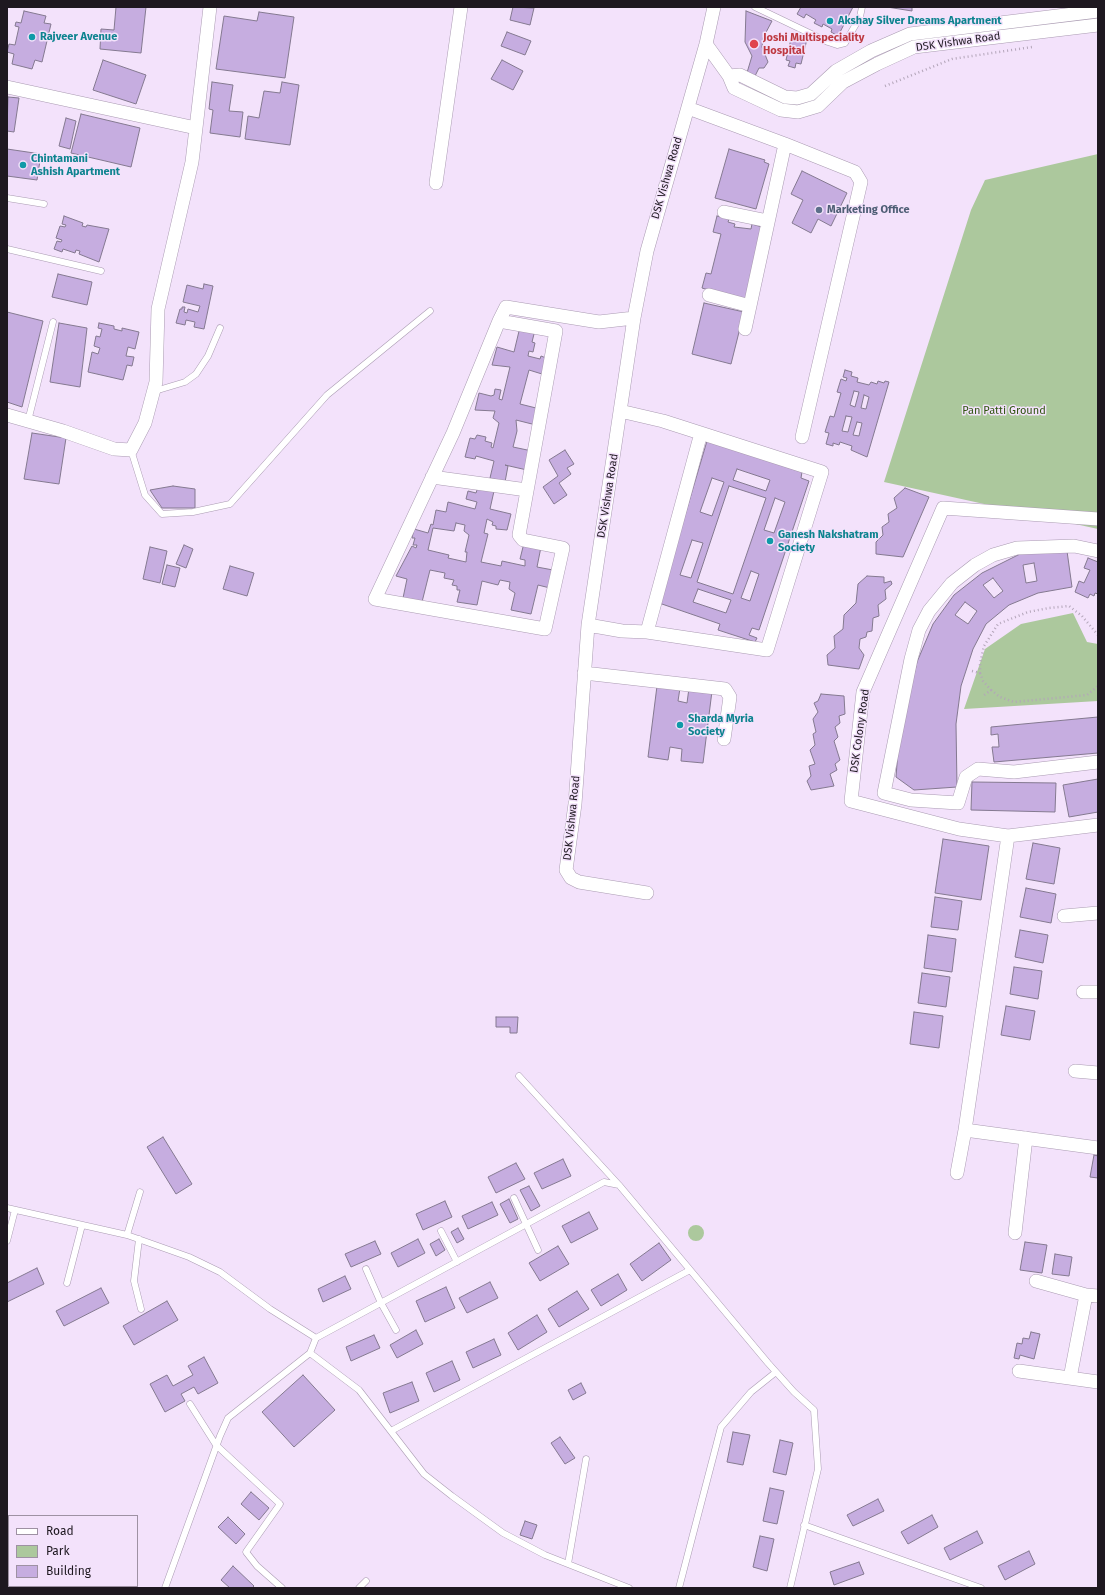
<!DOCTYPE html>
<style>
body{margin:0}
#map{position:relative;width:1105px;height:1595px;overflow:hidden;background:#f3e2fb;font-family:"Fira Sans",sans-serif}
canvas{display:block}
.frame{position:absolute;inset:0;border:8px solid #1e1820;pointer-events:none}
.legend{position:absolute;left:8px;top:1515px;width:130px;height:72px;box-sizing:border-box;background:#f3e2fb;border:1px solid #9e91a3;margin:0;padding:5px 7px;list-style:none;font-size:12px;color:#1e1820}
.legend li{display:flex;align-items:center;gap:8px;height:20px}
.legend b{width:20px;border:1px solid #9e91a3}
</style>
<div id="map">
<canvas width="1105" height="1595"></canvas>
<div class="frame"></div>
<ul class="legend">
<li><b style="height:5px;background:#fff"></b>Road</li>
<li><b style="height:11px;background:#acc89d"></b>Park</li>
<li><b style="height:11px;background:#c6ade0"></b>Building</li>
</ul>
</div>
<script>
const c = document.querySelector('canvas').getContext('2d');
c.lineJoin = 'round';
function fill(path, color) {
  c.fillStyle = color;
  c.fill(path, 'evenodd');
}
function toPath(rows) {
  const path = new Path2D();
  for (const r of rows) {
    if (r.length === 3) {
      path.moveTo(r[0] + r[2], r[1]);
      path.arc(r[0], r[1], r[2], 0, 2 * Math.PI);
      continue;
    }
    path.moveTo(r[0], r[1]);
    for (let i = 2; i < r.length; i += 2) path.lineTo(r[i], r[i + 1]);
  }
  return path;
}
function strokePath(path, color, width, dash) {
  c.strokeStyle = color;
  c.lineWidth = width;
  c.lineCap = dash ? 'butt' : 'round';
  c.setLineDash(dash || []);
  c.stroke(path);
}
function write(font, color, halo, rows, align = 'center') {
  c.font = font + ' "Fira Sans",sans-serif';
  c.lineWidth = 3;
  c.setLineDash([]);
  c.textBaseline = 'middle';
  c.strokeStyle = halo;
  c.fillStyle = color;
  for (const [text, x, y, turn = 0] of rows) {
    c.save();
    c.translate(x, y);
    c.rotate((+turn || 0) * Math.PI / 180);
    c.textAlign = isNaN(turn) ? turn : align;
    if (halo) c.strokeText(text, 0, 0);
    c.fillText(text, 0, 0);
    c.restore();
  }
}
const green = toPath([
 [1098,154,1098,529,884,482,971,210,985,180],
 [1073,613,1087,642,1098,644,1098,701,964,709,985,649,1021,624],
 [696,1233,8]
]);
const building = toPath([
 [116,7,146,7,141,53,100,49,101,29,114,30,116,7],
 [513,7,534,8,530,25,510,20,513,7],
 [801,7,853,7,838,36,831,32,832,29,823,24,822,27,814,23,816,20,806,14,804,18,797,14,801,7],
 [887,7,912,7,912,11,887,7],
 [24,11,46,16,44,23,51,24,42,62,35,60,32,69,12,64,14,54,7,52,9,44,15,45,19,27,15,26,16,22,21,23,24,11],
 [746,11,772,21,763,38,762,47,768,62,764,68,759,68,753,80,746,76,752,56,745,42,746,11],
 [259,12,294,17,285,78,216,69,224,16,257,21,259,12],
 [507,32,531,41,525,55,501,46,507,32],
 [792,35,807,39,801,64,796,63,795,68,788,66,790,61,786,60,792,35],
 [103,60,146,75,136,104,93,90,103,60],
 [502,60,523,71,513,90,491,79,502,60],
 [212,82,233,85,229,111,243,112,240,137,210,133,213,110,209,109,212,82],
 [282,82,299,85,290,145,245,139,248,116,259,118,264,91,280,93,282,82],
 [8,97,19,98,14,132,7,131,8,97],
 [81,114,140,128,131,167,71,153,81,114],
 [66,118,76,121,70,149,59,146,66,118],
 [7,149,41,154,37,180,7,176,7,149],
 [729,149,765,160,764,162,769,164,756,209,715,198,729,149],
 [802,171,847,193,831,226,818,219,811,233,792,223,803,200,791,194,802,171],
 [64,216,83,223,82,226,86,227,87,225,109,229,99,262,79,254,80,251,76,250,75,253,63,249,62,252,54,249,57,241,61,242,62,240,56,238,60,226,65,227,66,225,62,224,64,216],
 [717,216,729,219,728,222,735,224,734,227,751,229,752,224,765,228,746,301,702,288,706,273,711,274,721,234,713,232,717,216],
 [58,274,92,282,87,305,52,297,58,274],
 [204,284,213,286,204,329,194,327,195,322,186,320,185,325,176,323,180,309,182,309,182,307,185,307,184,312,187,313,188,309,198,312,200,306,183,302,187,285,203,289,204,284],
 [704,303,744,312,731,364,692,354,704,303],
 [7,312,43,321,22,407,7,402,7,312],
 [59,323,87,328,80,387,50,382,59,323],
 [99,323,114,326,114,329,122,331,122,328,139,332,135,349,128,347,126,356,134,357,132,366,127,365,123,380,88,372,92,352,98,354,100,348,94,346,96,336,100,337,102,329,98,328,99,323],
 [520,327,535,330,532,342,535,343,533,352,529,351,528,356,540,359,541,356,546,358,542,374,529,370,520,404,540,409,536,425,516,420,517,431,513,447,532,451,527,470,505,465,508,466,505,482,490,478,494,461,476,456,475,459,465,457,470,438,475,439,477,435,486,437,485,441,492,443,491,447,493,448,499,423,493,418,495,411,475,410,479,393,491,396,494,395,495,389,501,390,499,399,502,400,510,367,492,365,497,347,514,352,520,327],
 [845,370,852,372,851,376,858,378,857,382,869,385,871,382,877,384,878,381,884,383,885,381,889,382,867,457,851,450,852,446,840,442,839,445,833,443,833,446,826,444,829,433,825,432,830,416,834,417,841,393,837,392,841,379,846,381,847,378,843,377,845,370],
 [854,391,859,392,855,407,850,405,854,391],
 [864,395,869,397,866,409,861,408,864,395],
 [846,416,852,417,848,432,842,431,846,416],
 [857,422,862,423,859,436,853,435,857,422],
 [32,433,66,438,59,484,24,479,32,433],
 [707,441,802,472,801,478,809,481,759,630,752,628,749,635,757,638,755,642,718,630,720,624,659,603,707,441],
 [737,469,770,480,766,491,733,480,737,469],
 [712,478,724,482,712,516,700,512,712,478],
 [729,486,766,498,733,594,697,582,729,486],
 [775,498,785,502,774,533,764,530,775,498],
 [692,540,703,543,691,578,680,575,692,540],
 [751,571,759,574,750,601,741,598,751,571],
 [698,589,731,600,726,613,693,602,698,589],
 [565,450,574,464,567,468,571,474,559,483,567,495,554,504,543,487,558,476,549,460,565,450],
 [173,486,195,489,195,508,162,508,150,490,173,486],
 [478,487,494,491,490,509,511,514,507,530,496,529,496,526,492,525,493,522,487,519,484,533,488,534,481,562,501,566,502,561,525,566,525,560,520,559,524,543,541,547,537,567,553,570,550,588,538,585,531,614,511,610,515,593,509,589,510,582,500,580,498,585,482,581,477,605,457,602,460,590,457,590,457,586,452,585,454,580,444,578,445,573,430,570,422,602,403,598,407,579,396,576,412,546,416,548,417,545,413,545,415,538,412,538,414,529,428,533,431,524,433,525,436,510,446,512,448,502,475,509,477,502,466,499,468,491,476,493,478,487],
 [456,523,465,525,464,531,469,535,465,552,467,552,466,562,448,558,449,555,428,550,433,528,454,531,456,523],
 [905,488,929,497,903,557,876,554,876,542,883,535,882,527,889,522,888,514,897,508,894,498,905,488],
 [184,545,193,549,186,568,176,564,184,545],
 [150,547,167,551,160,583,143,579,150,547],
 [1067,551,1072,587,1038,593,1009,605,986,624,973,649,961,686,956,724,957,787,914,790,896,777,899,737,917,662,933,624,954,595,982,573,1024,552,1067,551],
 [1034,563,1037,581,1026,583,1023,565,1034,563],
 [993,578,1003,591,994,598,983,585,993,578],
 [965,602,977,611,968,624,955,615,965,602],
 [1088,558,1098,562,1098,594,1095,593,1094,596,1090,594,1088,598,1075,592,1079,581,1084,583,1090,570,1084,568,1088,558],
 [167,565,180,568,175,587,162,584,167,565],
 [230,566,254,573,247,596,223,589,230,566],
 [867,576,884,577,884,583,891,581,892,584,885,590,886,599,878,605,879,616,873,618,872,631,867,632,866,637,860,639,859,648,864,655,859,669,828,665,827,655,835,648,834,636,843,629,844,615,856,603,858,584,867,576],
 [657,686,680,688,678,701,687,703,689,688,712,691,703,763,681,761,682,749,670,747,668,760,648,757,657,686],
 [821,694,844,696,845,714,839,716,840,723,835,727,838,737,834,741,840,760,835,764,837,770,830,774,834,786,811,790,807,781,811,776,809,766,815,764,810,750,815,745,813,734,816,732,813,719,818,712,814,703,818,701,821,694],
 [1098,717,1098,753,994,762,992,747,999,747,998,734,991,735,991,727,1098,717],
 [1098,779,1098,812,1069,817,1063,785,1098,779],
 [972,782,1056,783,1055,812,971,810,972,782],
 [943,839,989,846,981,900,935,893,943,839],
 [1033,843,1060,848,1054,884,1026,879,1033,843],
 [1026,888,1056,894,1051,923,1020,917,1026,888],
 [935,897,962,901,958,930,931,927,935,897],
 [1020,930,1048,935,1043,963,1015,957,1020,930],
 [928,935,956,939,952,972,924,968,928,935],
 [1014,967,1042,971,1038,999,1010,994,1014,967],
 [922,973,950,977,946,1007,918,1003,922,973],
 [1006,1006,1035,1011,1030,1040,1001,1035,1006,1006],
 [914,1012,943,1016,939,1048,910,1044,914,1012],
 [496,1017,518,1017,517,1033,510,1033,510,1027,496,1027,496,1017],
 [163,1137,192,1184,176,1194,147,1147,163,1137],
 [1094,1155,1098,1156,1098,1178,1090,1177,1094,1155],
 [563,1159,571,1176,542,1189,534,1173,563,1159],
 [516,1163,525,1179,496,1193,488,1177,516,1163],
 [529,1186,540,1206,531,1211,520,1190,529,1186],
 [509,1199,518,1219,510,1223,500,1204,509,1199],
 [445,1201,452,1217,423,1230,416,1214,445,1201],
 [492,1202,498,1215,468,1229,462,1216,492,1202],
 [589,1212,598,1229,571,1243,562,1226,589,1212],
 [458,1228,464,1239,457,1243,451,1232,458,1228],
 [418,1239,425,1253,398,1267,391,1253,418,1239],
 [439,1239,445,1250,436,1256,430,1244,439,1239],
 [375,1241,381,1254,351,1267,345,1254,375,1241],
 [1025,1242,1047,1245,1042,1273,1020,1270,1025,1242],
 [659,1243,671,1260,642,1281,630,1264,659,1243],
 [558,1246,569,1264,540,1281,529,1263,558,1246],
 [1055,1254,1072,1257,1069,1276,1052,1274,1055,1254],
 [37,1268,44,1284,7,1302,7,1283,37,1268],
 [618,1274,627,1290,601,1306,591,1290,618,1274],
 [345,1276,351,1289,323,1302,318,1289,345,1276],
 [490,1282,498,1298,467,1313,459,1298,490,1282],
 [446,1287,455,1308,425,1322,416,1301,446,1287],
 [101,1288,109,1303,64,1326,56,1311,101,1288],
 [577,1291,589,1309,559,1327,548,1309,577,1291],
 [167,1301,178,1320,134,1345,123,1326,167,1301],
 [537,1315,547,1332,518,1350,508,1333,537,1315],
 [416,1330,423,1344,397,1358,390,1345,416,1330],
 [1031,1332,1040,1334,1034,1359,1020,1355,1019,1359,1014,1358,1017,1343,1022,1344,1023,1338,1029,1339,1031,1332],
 [374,1335,380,1348,351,1361,346,1347,374,1335],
 [494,1339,501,1355,473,1368,466,1352,494,1339],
 [204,1357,218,1383,198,1394,194,1387,181,1394,185,1401,165,1412,150,1384,167,1375,173,1386,193,1375,188,1366,204,1357],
 [452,1361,460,1380,434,1392,426,1373,452,1361],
 [303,1375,335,1410,294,1447,262,1412,303,1375],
 [412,1382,419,1401,390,1413,383,1393,412,1382],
 [581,1383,586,1393,573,1400,568,1390,581,1383],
 [733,1432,750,1435,743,1465,727,1462,733,1432],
 [560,1437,575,1458,565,1464,551,1443,560,1437],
 [780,1440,793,1443,786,1475,773,1472,780,1440],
 [770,1488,784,1491,777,1524,763,1521,770,1488],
 [251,1492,269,1508,259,1520,241,1504,251,1492],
 [878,1499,884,1511,853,1526,847,1515,878,1499],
 [932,1515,938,1527,908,1544,901,1532,932,1515],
 [228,1517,245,1534,236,1544,218,1527,228,1517],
 [525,1521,537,1525,532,1539,520,1535,525,1521],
 [977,1531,983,1543,950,1560,944,1548,977,1531],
 [760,1536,774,1539,767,1571,753,1567,760,1536],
 [1029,1551,1035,1564,1005,1580,998,1566,1029,1551],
 [859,1562,864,1574,834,1585,830,1572,859,1562],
 [233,1566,254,1586,252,1588,230,1588,221,1580,233,1566]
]);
const path = toPath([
 [885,86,952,59,1032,47],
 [972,671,980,673,980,664,984,646,998,624,1028,612,1049,608,1069,606,1082,616,1098,635],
 [980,673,983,681,991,690,983,696],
 [991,690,1000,697,1014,702,1087,695,1098,686]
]);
const lane = toPath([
 [755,7,828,42,837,45,845,43,860,17,862,7],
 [7,198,44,204],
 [7,249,101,271],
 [155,391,185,382,196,374,208,356,220,328],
 [28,421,53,322],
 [131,450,145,495,162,514,193,512,230,504,327,395,430,311],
 [519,1076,619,1185],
 [514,1198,538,1250],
 [7,1208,127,1235,189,1257,220,1272,270,1309,316,1338],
 [441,1231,457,1262],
 [127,1235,140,1192],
 [139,1239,134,1281,141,1309],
 [7,1241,15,1210],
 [366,1269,381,1303,396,1330],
 [67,1283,82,1225],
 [310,1353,316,1338,604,1182,619,1185,768,1363,794,1392,814,1410,818,1469,790,1588],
 [190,1404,216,1445,280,1504,246,1552,257,1566,282,1588],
 [391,1431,690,1270],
 [804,1525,981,1588],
 [568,1564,586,1459],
 [7,1583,9,1584],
 [16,1586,23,1588],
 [165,1588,220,1436,228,1418,310,1353,359,1390,424,1474,452,1496,503,1533,545,1555,629,1588],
 [359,1588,366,1581],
 [679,1588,721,1427,751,1392,776,1372]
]);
const street = toPath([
 [706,44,729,76,734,88,781,110,798,112,818,106,843,82,877,64,914,47,1098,25],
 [729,76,740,75,785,97,797,98,811,94,836,71,871,51,910,34,1098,11],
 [7,87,196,128,192,162,158,309,156,382,145,423,131,450,114,449,63,431,7,415],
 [688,108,785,144,745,329],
 [196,128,210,7],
 [785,144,855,172,861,182,802,437],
 [436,183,461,7],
 [724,212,768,221],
 [709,295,750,306],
 [499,321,556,331,519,535,523,540,563,548,545,629,375,599,453,433,499,321,506,307,599,322,634,318],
 [432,477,527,490],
 [1098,519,943,508,863,692,851,801,959,829,1008,836,1098,825],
 [1098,551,1074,546,1017,548,993,555,975,565,952,583,929,611,919,630,911,659,884,793,911,800,958,803,966,777,978,769,1014,772,1098,762],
 [588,625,622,631,647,632,767,650,822,472,663,421,620,411],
 [647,632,701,433],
 [584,673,725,689,730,697,724,739],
 [647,893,579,882,571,878,566,870,575,804,588,625,634,318,647,251,706,44,714,7],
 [1064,916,1098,913],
 [1083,992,1098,992],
 [1075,1071,1098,1073],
 [965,1130,1098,1148],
 [957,1173,965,1130,1008,836],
 [1015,1233,1026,1138],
 [1036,1281,1086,1295,1098,1296],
 [1019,1371,1098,1382],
 [1070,1378,1086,1295]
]);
const markers = [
 [830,21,4,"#0f9aa8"],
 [32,37,4,"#0f9aa8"],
 [754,44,5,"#e0444e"],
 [23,165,4,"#0f9aa8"],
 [819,210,4,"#5c6f8a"],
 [770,541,4,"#0f9aa8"],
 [680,725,4,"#0f9aa8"]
];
const cultureNames = [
 ["Akshay Silver Dreams Apartment",838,21],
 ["Rajveer Avenue",40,37],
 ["Chintamani",31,159],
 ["Ashish Apartment",31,172],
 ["Ganesh Nakshatram",778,535],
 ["Society",778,548],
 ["Sharda Myria",688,719],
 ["Society",688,732]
];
const healthNames = [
 ["Joshi Multispeciality",763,38],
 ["Hospital",763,51]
];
const streetNames = [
 ["DSK Vishwa Road",958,42,-8],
 ["DSK Vishwa Road",667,178,-74],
 ["DSK Vishwa Road",608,496,-81],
 ["DSK Colony Road",860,731,-82],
 ["DSK Vishwa Road",572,818,-84]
];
const serviceNames = [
 ["Marketing Office",827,210]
];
const parkNames = [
 ["Pan Patti Ground",1004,411]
];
fill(green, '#acc89d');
fill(building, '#c6ade0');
strokePath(building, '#847990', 1);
strokePath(lane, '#aa9bb2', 7);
strokePath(street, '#aa9bb2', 14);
strokePath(path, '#b3a5b9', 2.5, [1, 3]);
strokePath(lane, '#fff', 6);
strokePath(street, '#fff', 13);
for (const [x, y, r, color] of markers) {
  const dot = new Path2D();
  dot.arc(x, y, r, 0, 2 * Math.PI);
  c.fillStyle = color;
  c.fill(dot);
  strokePath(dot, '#f3e2fb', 1.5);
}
write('bold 11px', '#0d838f', '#f3e2fb', cultureNames, 'left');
write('bold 11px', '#be3a42', '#f3e2fb', healthNames, 'left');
write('11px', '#1e1820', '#f3e2fb', streetNames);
write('bold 11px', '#4e5e75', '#f3e2fb', serviceNames, 'left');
write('11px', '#2e540f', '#f3e2fb', parkNames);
</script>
